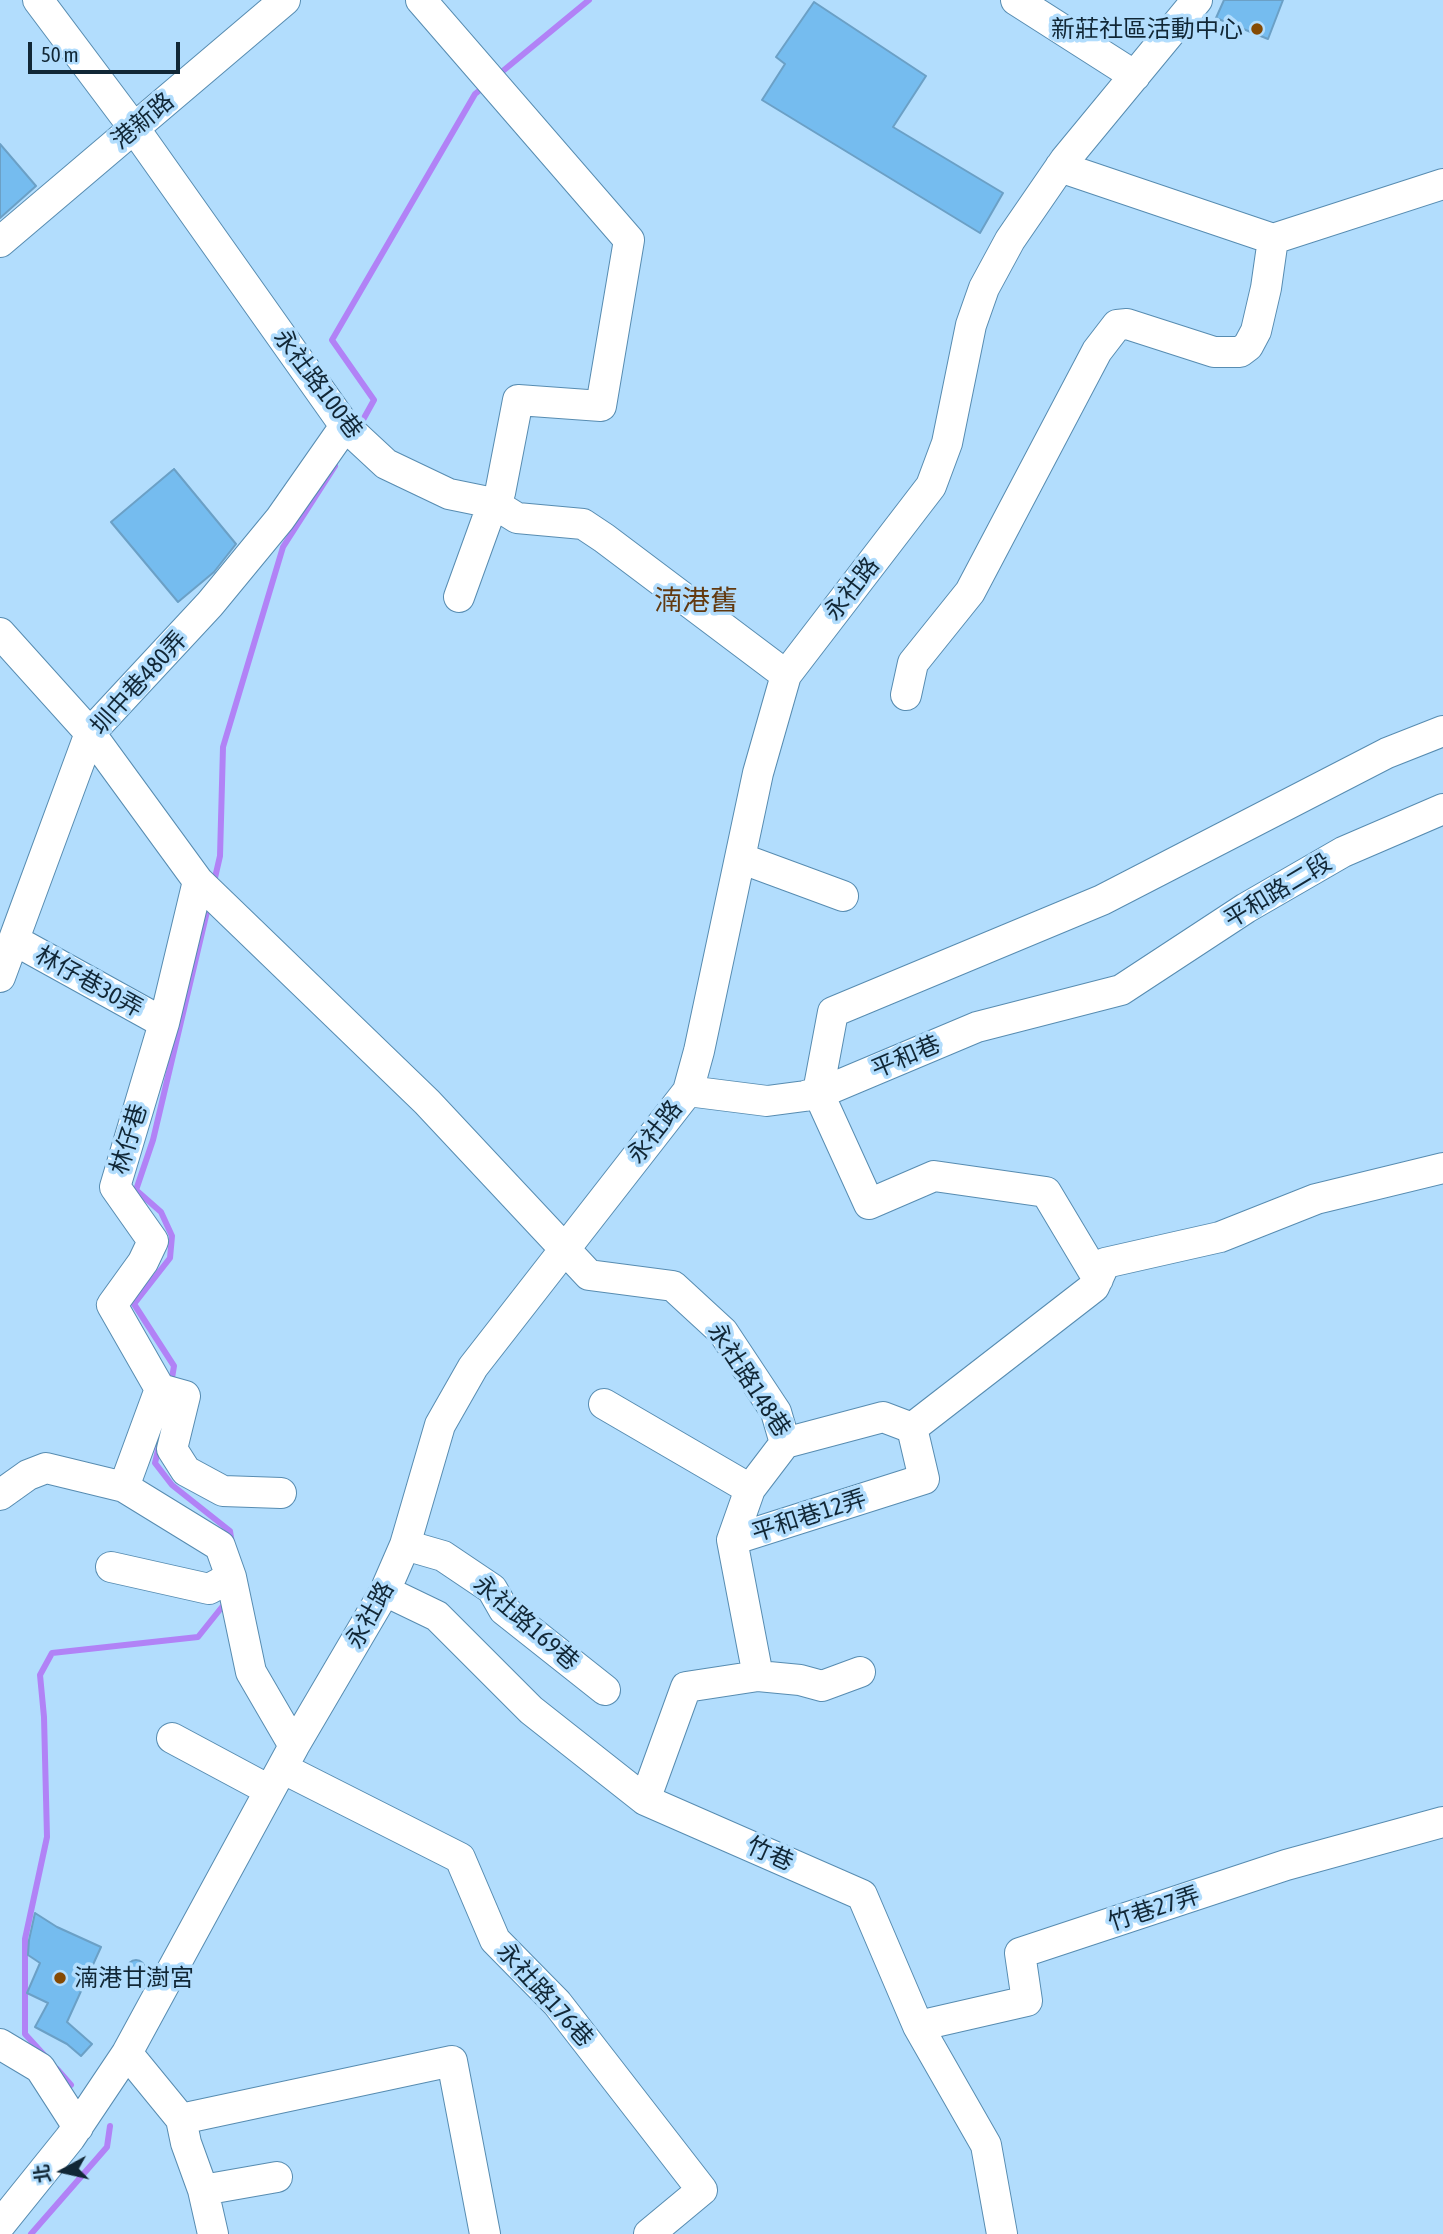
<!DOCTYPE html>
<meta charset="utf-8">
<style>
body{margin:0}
#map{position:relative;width:1443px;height:2234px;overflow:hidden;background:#b2ddfd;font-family:"Asap Condensed","Noto Sans TC",sans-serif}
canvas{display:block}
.north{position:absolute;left:28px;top:2136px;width:70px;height:70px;-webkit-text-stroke:5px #b2ddfd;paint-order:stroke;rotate:262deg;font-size:19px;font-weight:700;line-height:28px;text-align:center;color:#112736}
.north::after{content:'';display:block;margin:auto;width:24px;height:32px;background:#112736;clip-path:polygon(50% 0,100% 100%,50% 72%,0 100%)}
.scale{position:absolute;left:28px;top:42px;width:152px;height:32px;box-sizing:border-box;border:4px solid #112736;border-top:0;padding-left:9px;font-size:21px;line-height:24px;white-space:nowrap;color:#112736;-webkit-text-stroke:5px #b2ddfd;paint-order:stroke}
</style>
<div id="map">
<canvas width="1443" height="2234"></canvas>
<div class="north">北</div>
<div class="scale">50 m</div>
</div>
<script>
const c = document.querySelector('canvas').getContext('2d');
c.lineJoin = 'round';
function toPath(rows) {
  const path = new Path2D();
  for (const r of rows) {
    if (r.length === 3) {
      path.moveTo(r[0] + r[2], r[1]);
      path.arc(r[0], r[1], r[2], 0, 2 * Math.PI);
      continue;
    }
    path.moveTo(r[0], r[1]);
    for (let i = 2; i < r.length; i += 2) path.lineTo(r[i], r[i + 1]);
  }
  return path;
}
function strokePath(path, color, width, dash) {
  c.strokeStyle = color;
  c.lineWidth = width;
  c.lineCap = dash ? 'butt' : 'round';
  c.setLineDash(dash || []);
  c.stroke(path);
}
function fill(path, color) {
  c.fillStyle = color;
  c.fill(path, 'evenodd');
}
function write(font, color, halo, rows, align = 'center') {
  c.font = font + ' "Asap Condensed","Noto Sans TC",sans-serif';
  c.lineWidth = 7;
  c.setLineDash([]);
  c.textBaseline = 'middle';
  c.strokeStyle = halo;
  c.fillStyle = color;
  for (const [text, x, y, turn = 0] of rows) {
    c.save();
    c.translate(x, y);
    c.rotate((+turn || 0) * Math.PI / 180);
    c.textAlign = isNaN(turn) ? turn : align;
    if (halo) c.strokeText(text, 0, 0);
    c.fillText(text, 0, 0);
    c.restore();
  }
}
const stream = toPath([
 [498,75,589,0],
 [359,427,374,400,332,340,475,94,485,86],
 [214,882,220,856,223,747,283,547,335,466],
 [171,1384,174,1366,134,1304,170,1258,172,1236,161,1212,136,1190,153,1140,209,903],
 [159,1446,155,1463,172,1485,230,1531,232,1544],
 [45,2056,25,2034,25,1939,47,1837,44,1717,40,1675,52,1653,198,1637,226,1602],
 [57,2069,71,2085],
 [31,2234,107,2147,110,2126]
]);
const building = toPath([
 [1224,0,1283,0,1268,39,1216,18,1224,0],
 [814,2,926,76,893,127,1003,193,980,233,762,100,785,64,776,57,814,2],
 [0,144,36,186,0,218,0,144],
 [174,469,236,544,214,572,178,602,111,522,174,469],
 [35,1913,57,1927,101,1947,67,2022,92,2044,81,2056,67,2044,35,2027,48,2003,27,1993,40,1963,28,1955,29,1940,35,1913],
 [136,1969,9]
]);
const minor = toPath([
 [38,0,134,128,345,426,386,464,449,494,493,503,517,518,583,524,604,538,786,675],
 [421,0,629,240,601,406,518,400,500,493,493,503,459,597],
 [1016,0,1135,76],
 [1060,167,1273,239,1443,184],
 [0,242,285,0],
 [0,633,90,733,198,881,427,1102,589,1275,673,1286,723,1332,776,1412,785,1443,883,1417,912,1428],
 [906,695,913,663,970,592,1097,351,1117,325,1127,324,1214,352,1240,352,1248,346,1256,331,1266,288,1273,239],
 [740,858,843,896],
 [198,881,164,1023,115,1187,153,1241,143,1262,112,1305,160,1389,124,1487,220,1546,231,1577,251,1672,294,1746],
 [14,940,164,1023],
 [0,977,90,733,210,604,280,519,345,426],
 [688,1091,767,1101,805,1096,832,1088,977,1027,1121,990,1246,908,1343,852,1443,809],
 [1098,1279,1046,1192,934,1176,869,1204,818,1092,833,1012,1102,900,1387,753,1443,731],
 [160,1389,185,1396,172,1449,186,1471,223,1491,281,1493],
 [604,1404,750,1489],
 [0,1495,28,1475,46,1468,124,1487],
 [732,1540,750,1489,785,1443],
 [405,1545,443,1556,492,1589,504,1610,605,1690],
 [111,1567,209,1589,231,1577],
 [385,1591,437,1616,531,1710,645,1800,862,1895,918,2026,986,2145,1002,2234],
 [758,1676,800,1680,822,1686,860,1672],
 [172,1738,269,1790],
 [282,1768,460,1858,495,1940,557,2003,702,2190,649,2234],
 [645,1800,686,1687,758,1676,732,1540,924,1479,912,1428,1094,1287,1105,1263,1220,1237,1316,1199,1443,1168],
 [918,2026,1027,2001,1020,1953,1286,1865,1443,1822],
 [0,2044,40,2068,78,2127],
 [127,2053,181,2119,452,2061,485,2234],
 [181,2119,186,2143,203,2190,213,2234],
 [203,2190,277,2177],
 [0,2225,70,2138,127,2053,294,1746,385,1591,405,1545,440,1425,473,1367,688,1091,699,1051,758,773,786,675,931,486,947,443,971,325,984,288,1010,240,1065,160,1197,0]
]);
const markers = [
 [1257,29,7,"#854a03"],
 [60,1978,7,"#854a03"]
];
const poiNames = [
 ["新莊社區活動中心",1243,29],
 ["湳港甘澍宮",74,1978,"left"]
];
const streetNames = [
 ["港新路",143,121,-40],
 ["永社路100巷",318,384,53],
 ["永社路",852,589,-52],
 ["圳中巷480弄",139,683,-48],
 ["平和路二段",1278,891,-31],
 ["林仔巷30弄",89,982,29],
 ["平和巷",906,1057,-23],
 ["永社路",655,1132,-52],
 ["林仔巷",129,1139,-73],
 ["永社路148巷",749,1380,57],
 ["平和巷12弄",809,1516,-18],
 ["永社路",370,1615,-61],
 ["永社路169巷",526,1623,41],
 ["竹巷",770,1854,24],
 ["竹巷27弄",1154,1909,-18],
 ["永社路176巷",545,1995,48]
];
const quarterNames = [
 ["湳港舊",696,601]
];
strokePath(stream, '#b182f6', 6);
fill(building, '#75bcef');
strokePath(building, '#6ba0c6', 2);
strokePath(minor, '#578cb1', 32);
strokePath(minor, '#fff', 30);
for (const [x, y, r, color] of markers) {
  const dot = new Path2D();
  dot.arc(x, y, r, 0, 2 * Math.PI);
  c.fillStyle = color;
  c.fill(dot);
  strokePath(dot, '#b2ddfd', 2.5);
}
write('24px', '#112736', '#b2ddfd', poiNames, 'right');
write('24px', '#112736', '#b2ddfd', streetNames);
write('28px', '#62390f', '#b2ddfd', quarterNames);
</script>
